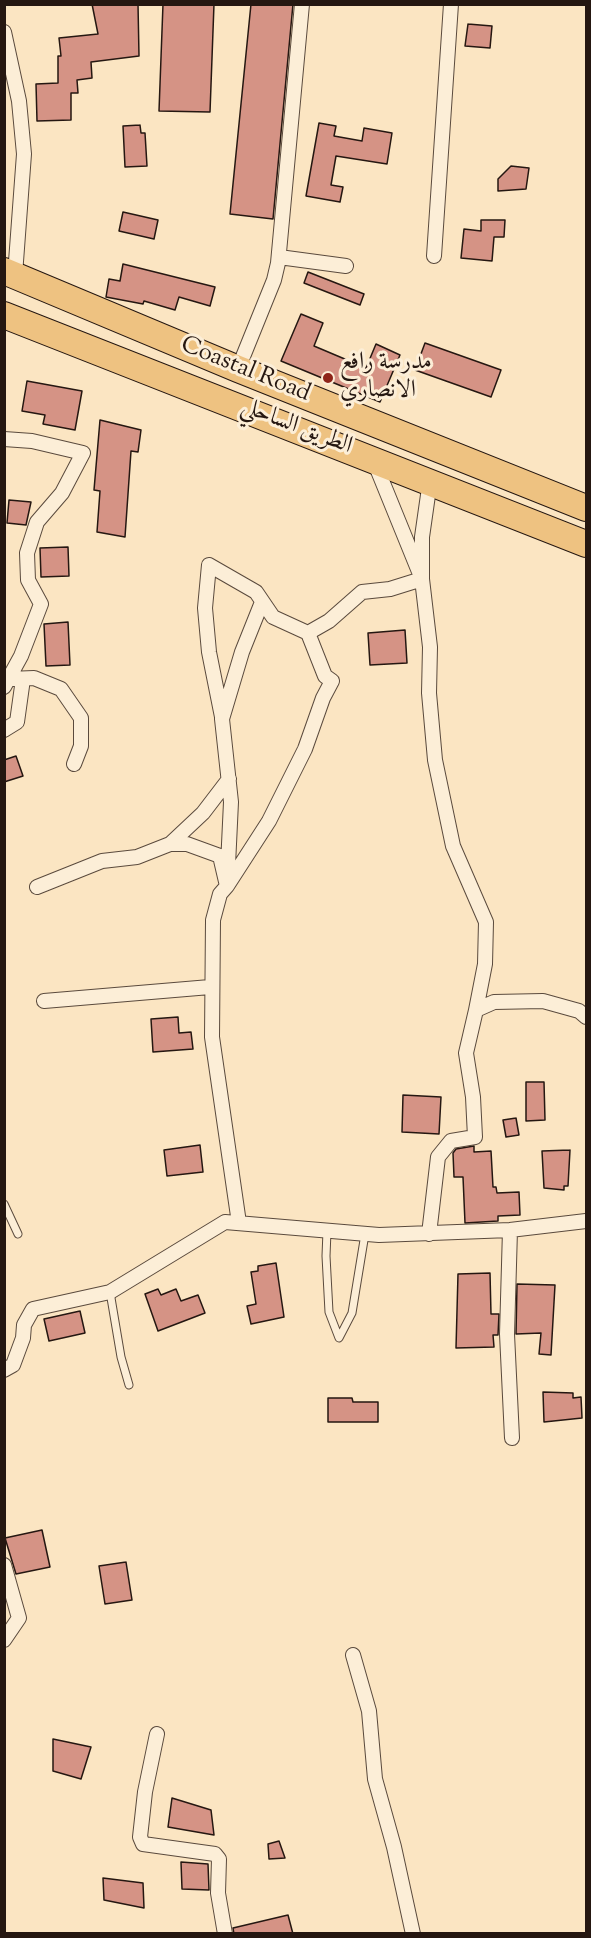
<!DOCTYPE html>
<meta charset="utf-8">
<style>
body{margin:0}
#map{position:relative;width:591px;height:1938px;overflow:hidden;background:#fbe5c2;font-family:"Sorts Mill Goudy",serif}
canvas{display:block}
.frame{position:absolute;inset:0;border:6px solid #251711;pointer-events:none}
</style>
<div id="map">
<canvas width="591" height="1938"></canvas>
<div class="frame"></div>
</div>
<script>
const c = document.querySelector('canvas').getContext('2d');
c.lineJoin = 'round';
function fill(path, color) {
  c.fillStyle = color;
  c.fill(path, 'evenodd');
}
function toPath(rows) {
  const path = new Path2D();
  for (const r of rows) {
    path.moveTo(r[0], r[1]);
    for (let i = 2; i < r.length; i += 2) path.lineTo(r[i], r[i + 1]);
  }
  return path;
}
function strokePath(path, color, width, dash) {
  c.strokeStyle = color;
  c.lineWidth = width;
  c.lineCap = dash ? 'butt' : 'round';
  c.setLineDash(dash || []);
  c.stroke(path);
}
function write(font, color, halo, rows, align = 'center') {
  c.font = font + ' "Sorts Mill Goudy",Amiri,serif';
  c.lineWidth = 6;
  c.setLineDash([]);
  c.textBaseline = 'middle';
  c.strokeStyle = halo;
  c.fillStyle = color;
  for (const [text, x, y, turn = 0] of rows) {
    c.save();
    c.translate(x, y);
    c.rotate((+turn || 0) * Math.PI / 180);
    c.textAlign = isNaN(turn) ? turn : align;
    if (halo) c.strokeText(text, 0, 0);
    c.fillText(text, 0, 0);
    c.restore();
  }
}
const building = toPath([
 [92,4,138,4,139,56,91,62,92,78,77,80,78,93,71,93,71,120,37,121,36,84,58,83,58,56,61,56,59,38,98,34,92,4],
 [163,4,214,4,210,112,159,111,163,4],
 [251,4,293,4,273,219,230,214,251,4],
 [468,24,492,26,490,48,465,46,468,24],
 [319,123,336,126,334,136,362,141,364,128,392,133,387,164,336,156,331,185,343,187,340,202,306,196,319,123],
 [140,125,141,133,145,133,147,166,125,167,123,126,140,125],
 [511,166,529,168,526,189,498,191,498,179,511,166],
 [123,212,158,220,154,239,119,231,123,212],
 [481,220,505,220,504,237,494,237,492,261,461,258,464,229,481,231,481,220],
 [123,264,215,287,210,306,179,297,175,310,144,301,143,304,106,297,109,279,120,281,123,264],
 [308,272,364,294,360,305,304,283,308,272],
 [301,314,323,323,314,346,366,368,376,344,400,355,380,402,281,361,301,314],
 [425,343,501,370,491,397,415,370,425,343],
 [27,381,82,391,75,430,43,424,45,415,22,411,27,381],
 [100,420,141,430,138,452,131,451,125,537,97,532,100,491,94,490,100,420],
 [9,500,31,502,26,525,7,523,9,500],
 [68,547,69,576,41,577,40,548,68,547],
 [68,622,70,665,46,666,44,624,68,622],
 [405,630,407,663,370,665,368,633,405,630],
 [16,756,23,776,4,782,4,760,16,756],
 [178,1017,179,1033,191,1032,193,1049,153,1052,151,1019,178,1017],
 [526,1082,544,1082,545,1120,526,1121,526,1082],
 [403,1095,441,1097,439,1134,402,1132,403,1095],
 [516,1118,519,1135,506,1137,503,1120,516,1118],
 [200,1145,203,1172,167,1176,164,1150,200,1145],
 [474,1146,474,1152,491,1151,493,1187,496,1187,497,1193,519,1192,520,1215,498,1216,498,1221,465,1223,463,1177,454,1177,453,1153,456,1149,474,1146],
 [570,1150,568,1186,564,1186,564,1190,544,1188,542,1151,570,1150],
 [276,1263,284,1317,251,1324,247,1306,256,1304,251,1272,258,1271,258,1266,276,1263],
 [490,1273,491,1314,499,1314,498,1335,493,1335,494,1347,456,1348,458,1274,490,1273],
 [517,1284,555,1285,551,1355,539,1354,541,1333,516,1334,517,1284],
 [158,1289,161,1295,176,1289,181,1301,198,1295,205,1313,158,1331,145,1294,158,1289],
 [80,1311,85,1333,49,1341,44,1319,80,1311],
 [543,1392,573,1393,573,1398,581,1397,582,1418,544,1422,543,1392],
 [328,1398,352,1398,353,1402,378,1402,378,1422,328,1422,328,1398],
 [42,1530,50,1567,16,1574,5,1538,42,1530],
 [126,1562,132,1600,105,1604,99,1566,126,1562],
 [53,1739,91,1747,81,1779,53,1771,53,1739],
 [172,1798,211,1810,214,1835,168,1827,172,1798],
 [279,1841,285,1858,269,1859,268,1844,279,1841],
 [181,1862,208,1864,209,1890,182,1889,181,1862],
 [103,1878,143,1883,144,1908,104,1900,103,1878],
 [288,1915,293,1934,234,1934,233,1928,288,1915]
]);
const lane = toPath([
 [4,1204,18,1234],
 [327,1231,326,1256,329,1312,339,1338,352,1313,365,1234],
 [110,1292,121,1357,129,1385]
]);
const street = toPath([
 [4,32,19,101,24,154,15,275],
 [434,256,451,4],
 [279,257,346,266],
 [238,369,274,280,278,263,302,4],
 [4,439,32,441,83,453,62,493,37,522,27,553,28,580,41,604,21,656,4,687],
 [430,481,422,537,422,579,430,647,429,693,435,760,453,846,486,922,485,964,476,1010],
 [262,602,242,652,222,719,231,802,227,886,269,821,305,749,323,698,332,681,325,676,308,633,329,621,362,592,390,589,422,579,374,461],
 [9,679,34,678,61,689,81,718,81,746,74,764],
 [222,717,209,652,205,608,209,565,256,592,273,617,308,633],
 [4,730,17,722,23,679],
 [170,844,187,844,220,856,227,886,220,894,213,920,212,1037,239,1223],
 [37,887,102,861,137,857,170,844,203,813,229,779],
 [44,1001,210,987],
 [510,1230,507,1334,512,1438],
 [429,1234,438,1157,451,1141,475,1137,473,1097,466,1053,476,1010,494,1002,543,1001,579,1011,586,1017],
 [4,1370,13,1365,23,1338,24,1325,33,1309,110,1292,225,1222,379,1235,510,1230,586,1221],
 [4,1565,19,1618,4,1640],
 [353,1655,369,1711,375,1779,394,1847,413,1934],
 [157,1734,145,1792,140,1837,143,1844,215,1854,219,1859,218,1893,225,1934]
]);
const highway = toPath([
 [4,271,238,369,586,508],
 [4,315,586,544]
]);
const markers = [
 [328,378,6,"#8f2418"]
];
const poiNames = [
 ["مدرسة رافع",340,364],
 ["الانصاري",340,392]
];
const streetNames = [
 ["Coastal Road",245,371,22],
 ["الطريق الساحلي",296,428,21]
];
fill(building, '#d59385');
strokePath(building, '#251711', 1.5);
strokePath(lane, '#5a4a3d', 9);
strokePath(street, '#5a4a3d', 16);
strokePath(highway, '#251711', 28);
strokePath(lane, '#fceed7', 7);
strokePath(street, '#fceed7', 14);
strokePath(highway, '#eec281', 26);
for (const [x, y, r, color] of markers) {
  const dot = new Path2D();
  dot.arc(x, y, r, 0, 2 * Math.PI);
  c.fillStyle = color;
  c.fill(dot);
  strokePath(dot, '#fceed7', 2);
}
write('24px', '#251711', '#fceed7', poiNames, 'left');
write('24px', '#251711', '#fceed7', streetNames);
</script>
